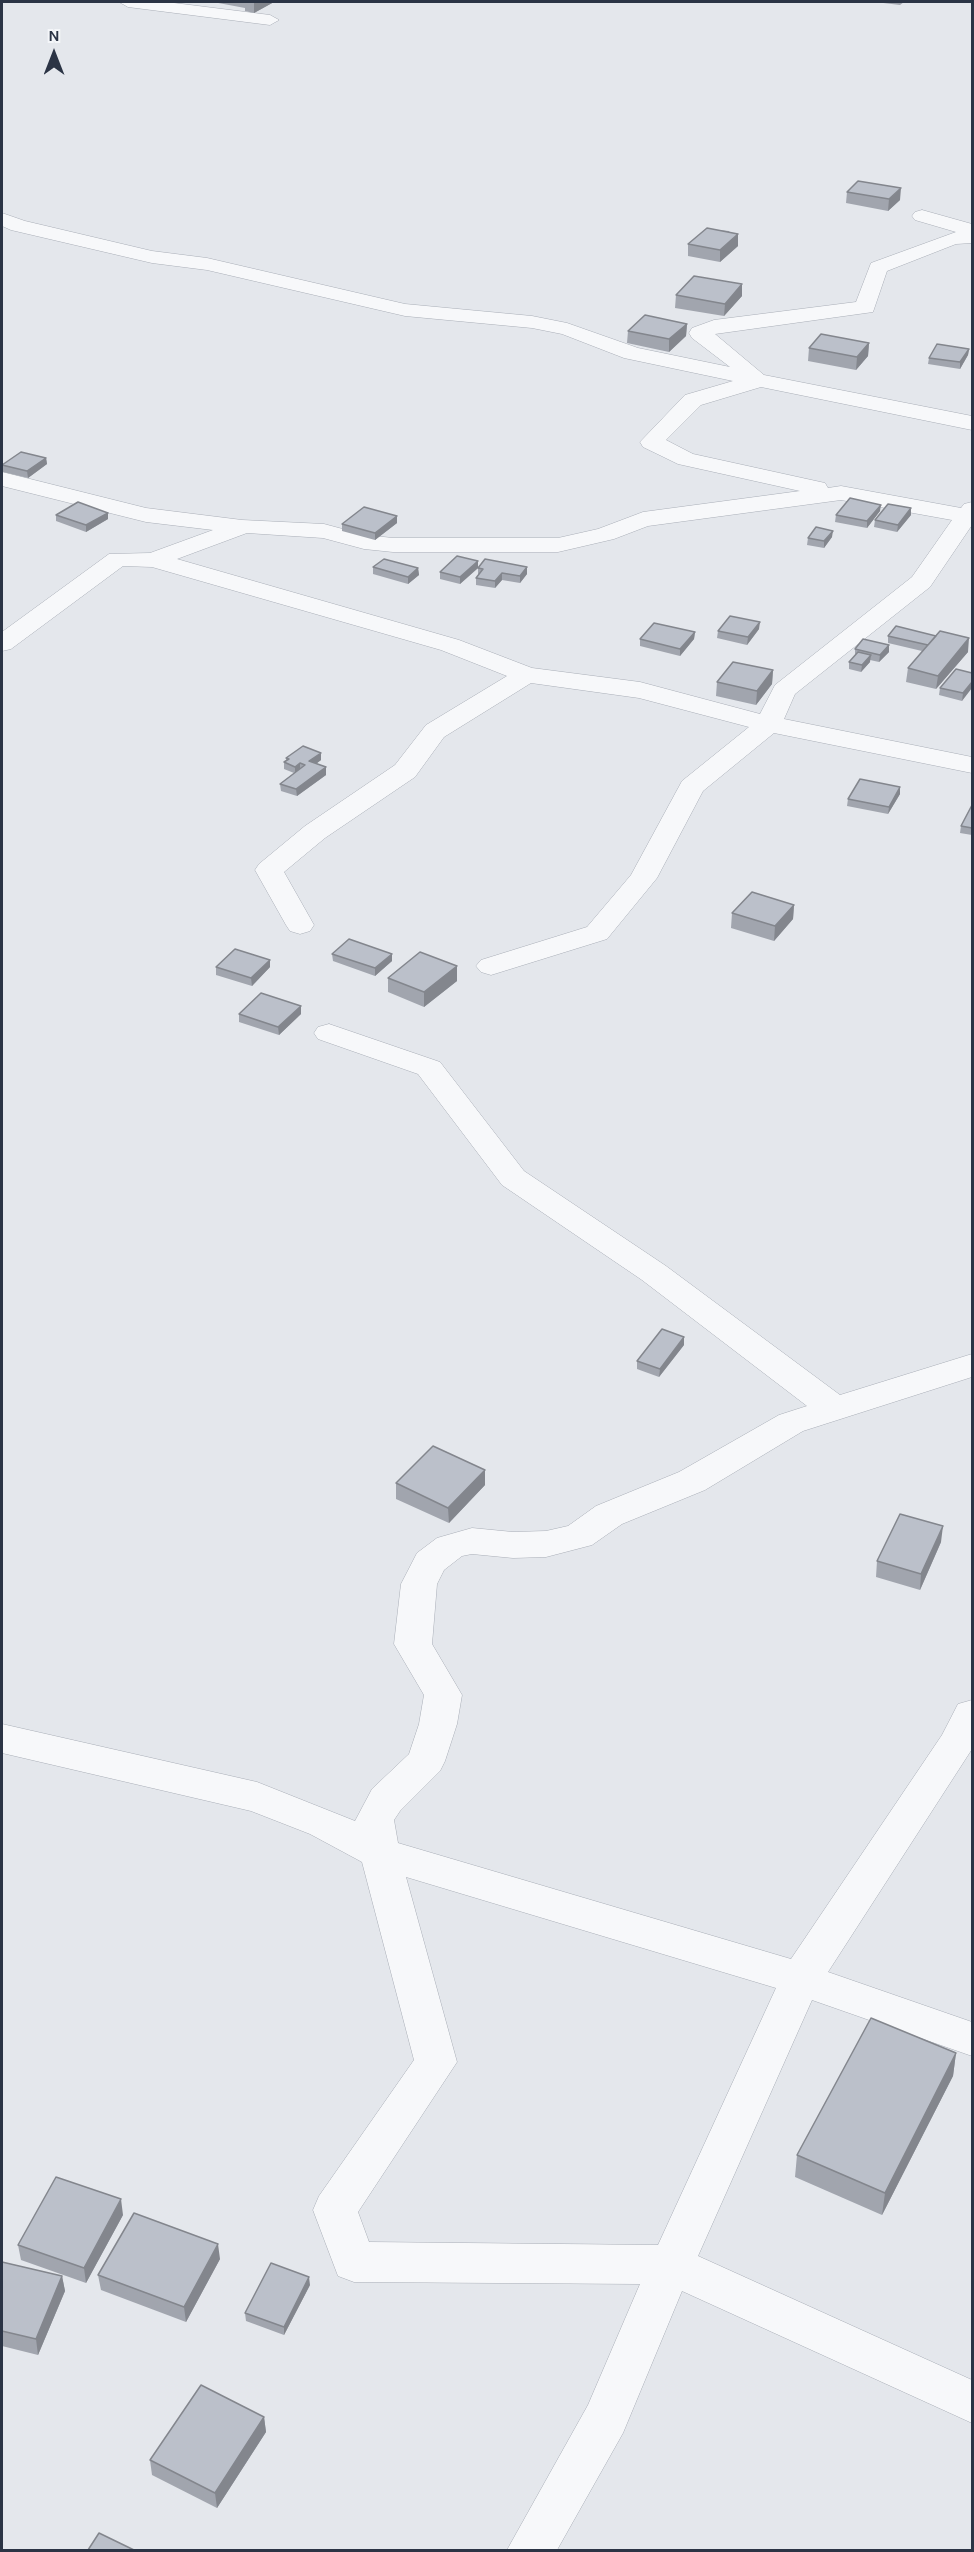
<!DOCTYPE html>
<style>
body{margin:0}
#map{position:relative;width:974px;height:2552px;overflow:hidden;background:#e4e7ec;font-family:Karla,sans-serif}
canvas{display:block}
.frame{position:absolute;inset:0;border:3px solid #2b3445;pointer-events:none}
.north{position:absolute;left:24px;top:24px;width:60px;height:60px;-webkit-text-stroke:4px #f4f6f9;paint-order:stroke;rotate:0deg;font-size:16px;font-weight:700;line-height:24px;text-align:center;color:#2b3445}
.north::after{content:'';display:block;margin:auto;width:21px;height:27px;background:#2b3445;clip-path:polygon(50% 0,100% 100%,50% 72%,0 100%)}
</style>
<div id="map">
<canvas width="974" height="2552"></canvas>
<div class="frame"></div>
<div class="north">N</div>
</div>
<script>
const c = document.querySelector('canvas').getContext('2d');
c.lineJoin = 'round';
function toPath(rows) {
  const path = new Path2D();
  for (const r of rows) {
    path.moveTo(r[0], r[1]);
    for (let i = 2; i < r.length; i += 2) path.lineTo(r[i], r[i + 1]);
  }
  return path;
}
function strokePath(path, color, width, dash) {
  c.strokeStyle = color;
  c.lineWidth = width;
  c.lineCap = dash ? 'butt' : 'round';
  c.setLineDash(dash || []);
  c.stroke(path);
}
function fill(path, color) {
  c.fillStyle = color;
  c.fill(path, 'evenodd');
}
const minor = toPath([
 [119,2,166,2,270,15,279,20,270,25,128,7,119,2],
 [922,210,972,224,972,243,956,244,887,271,873,312,715,334,764,375,972,416,972,430,761,387,701,405,666,440,693,454,825,483,828,488,841,486,961,508,964,504,972,502,972,525,930,587,795,694,784,719,972,757,972,773,774,733,703,791,657,878,607,939,491,975,481,972,476,966,481,960,587,927,631,875,682,781,749,727,639,698,531,683,444,737,415,777,325,838,284,872,314,925,310,931,300,934,290,931,286,925,255,870,259,864,305,826,395,765,426,725,507,676,441,650,152,567,123,566,11,649,2,651,2,632,109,554,150,553,213,530,146,522,2,486,2,472,146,508,242,520,324,524,365,535,393,538,558,538,598,529,643,512,800,491,678,464,643,447,640,442,685,395,733,381,624,358,562,334,532,328,405,316,207,270,152,263,11,230,2,226,2,213,25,221,152,251,207,258,405,304,532,316,567,323,638,348,730,367,692,338,689,333,692,328,714,320,856,302,871,263,956,232,915,220,912,216,915,212,922,210],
 [841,500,952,520,912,577,775,685,760,714,640,682,532,668,459,640,177,559,247,533,323,538,364,549,393,552,558,552,614,539,648,526,841,500],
 [329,1024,440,1062,524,1171,666,1266,840,1395,972,1354,972,1377,803,1431,705,1490,622,1524,592,1545,546,1557,513,1558,472,1554,462,1556,444,1570,437,1584,432,1644,462,1695,457,1724,445,1761,440,1771,400,1811,394,1820,398,1843,791,1959,942,1735,958,1704,972,1700,972,1749,828,1972,972,2022,972,2056,812,2000,698,2256,972,2380,972,2423,682,2291,623,2433,557,2550,507,2550,588,2405,640,2284,354,2282,338,2276,313,2210,319,2196,414,2060,362,1862,310,1834,251,1811,2,1753,2,1724,257,1782,355,1821,372,1789,409,1754,419,1724,424,1695,394,1644,401,1584,417,1553,437,1538,472,1528,513,1532,546,1531,568,1526,596,1506,679,1472,779,1415,807,1406,642,1280,502,1185,418,1074,318,1039,314,1033,318,1027,329,1024],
 [406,1877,776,1988,658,2245,369,2242,358,2212,457,2062,406,1877]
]);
const wall = toPath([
 [213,2,274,2,254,13,245,11,245,8],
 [875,2,904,2,900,5],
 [847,192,900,200,888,211,846,203],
 [719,230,729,231,738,246,720,262,688,256,688,244],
 [676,295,742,296,724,316,675,308],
 [687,324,686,336,669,352,627,343,628,331],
 [869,343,868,356,856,370,808,361,809,348],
 [969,349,968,355,960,369,928,364,929,358],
 [46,458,47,464,28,478,3,472,2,465],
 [880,511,867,528,835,522,836,515],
 [108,513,108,519,86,532,56,521,56,515],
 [911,515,897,532,874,527,875,520],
 [397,516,397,523,375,540,342,531,342,524],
 [832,537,824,548,807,545,808,538],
 [478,561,478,567,527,567,527,574,520,583,502,580,495,588,476,585,476,578,478,575,478,568,460,584,440,579,440,572],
 [373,567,418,568,419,575,408,584,373,574],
 [759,629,747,645,717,638,718,631],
 [695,632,694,639,680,656,640,646,640,639],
 [888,636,968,652,936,689,906,682,908,668,922,651,888,643],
 [889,645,889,652,879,662,870,660,870,662,861,672,849,669,849,662,855,656,855,649],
 [773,670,772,684,756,705,716,696,717,682],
 [972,673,962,701,939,695,940,688],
 [321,753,321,760,316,764,326,775,297,796,281,791,280,784,294,773,284,769,284,762,286,761,286,758],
 [900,787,900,794,888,814,847,806,848,799],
 [972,805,972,835,960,833,961,826],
 [794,905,793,919,774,941,731,928,732,913],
 [332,954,392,961,375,976,333,961],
 [270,960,270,967,252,986,216,975,216,967],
 [457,966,457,981,424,1007,388,992,388,978],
 [301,1006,301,1014,279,1035,239,1022,239,1014],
 [684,1345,659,1377,637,1369,637,1361],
 [485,1470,485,1485,449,1523,396,1499,396,1483],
 [941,1542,920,1590,876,1577,877,1561],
 [956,2053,953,2076,882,2215,795,2177,797,2155],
 [123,2215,86,2283,21,2260,18,2245],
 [220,2259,186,2322,101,2290,98,2275],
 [2,2262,62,2276,65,2291,38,2355,2,2346],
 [310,2285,284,2335,246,2321,245,2313],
 [264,2417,266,2432,217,2508,152,2475,150,2460]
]);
const shadedWall = toPath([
 [254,2,274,2,254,13],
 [901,188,900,200,888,211,889,199],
 [738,234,738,246,720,262,720,250],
 [742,284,742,296,724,316,725,304],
 [687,324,686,336,669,352,669,339],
 [869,343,868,356,856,370,857,357],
 [969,349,968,355,960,369,960,362],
 [46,458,47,464,28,478,27,471],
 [881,505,880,511,867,528,867,521],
 [911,508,911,515,897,532,898,525],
 [108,513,108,519,86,532,86,525],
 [397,516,397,523,375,540,375,533],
 [833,531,832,537,824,548,824,541],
 [478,561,478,568,460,584,460,577],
 [527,567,527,574,520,583,520,576],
 [418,568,419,575,408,584,408,577],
 [502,573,502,580,495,588,495,581],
 [760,622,759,629,747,645,748,637],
 [695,632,694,639,680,656,680,649],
 [969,638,968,652,936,689,938,676],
 [889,645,889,652,879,662,880,655],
 [871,655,870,662,861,672,862,665],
 [773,670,772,684,756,705,757,691],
 [972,682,972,688,962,701,963,693],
 [321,753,321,760,309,769,309,761],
 [300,763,300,770,295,774,295,767],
 [326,767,326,775,297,796,296,789],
 [900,787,900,794,888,814,889,807],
 [794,905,793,919,774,941,775,926],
 [392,954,392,961,375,976,375,968],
 [270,960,270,967,252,986,251,978],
 [457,966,457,981,424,1007,424,992],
 [301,1006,301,1014,279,1035,278,1027],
 [684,1337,684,1345,659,1377,660,1369],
 [485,1470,485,1485,449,1523,448,1508],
 [943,1526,941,1542,920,1590,921,1574],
 [956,2053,953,2076,882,2215,885,2193],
 [121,2199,123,2215,86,2283,84,2268],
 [218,2244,220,2259,186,2322,184,2307],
 [62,2276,65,2291,38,2355,36,2339],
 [309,2277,310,2285,284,2335,284,2327],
 [264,2417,266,2432,217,2508,215,2493]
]);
const building = toPath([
 [858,181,901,188,889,199,847,192,858,181],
 [707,228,738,234,720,250,688,244,707,228],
 [694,276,742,284,725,304,676,295,694,276],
 [645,315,687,324,669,339,628,331,645,315],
 [821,334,869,343,857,357,809,348,821,334],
 [937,344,969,349,960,362,929,358,937,344],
 [21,452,46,458,27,471,2,465,21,452],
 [850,498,881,505,867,521,836,515,850,498],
 [78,502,108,513,86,525,56,515,78,502],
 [888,504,911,508,898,525,875,520,888,504],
 [364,507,397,516,375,533,342,524,364,507],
 [816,527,833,531,824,541,808,538,816,527],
 [457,556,478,561,460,577,440,572,457,556],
 [384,559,418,568,408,577,373,567,384,559],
 [485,559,527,567,520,576,502,573,495,581,476,578,483,569,478,568,485,559],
 [730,616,760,622,748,637,718,631,730,616],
 [654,623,695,632,680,649,640,639,654,623],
 [896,626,936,636,928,645,888,636,896,626],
 [940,631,969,638,938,676,908,668,940,631],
 [863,639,889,645,880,655,855,649,863,639],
 [858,652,871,655,862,665,849,662,858,652],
 [733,662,773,670,757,691,717,682,733,662],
 [956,669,972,673,972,682,963,693,940,688,956,669],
 [303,746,321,753,309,761,326,767,296,789,280,784,305,765,300,763,295,767,284,762,289,759,286,758,303,746],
 [860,779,900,787,889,807,848,799,860,779],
 [972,805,972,828,961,826,972,805],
 [752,892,794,905,775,926,732,913,752,892],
 [349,939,392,954,375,968,332,954,349,939],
 [235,949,270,960,251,978,216,967,235,949],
 [420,952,457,966,424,992,388,978,420,952],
 [261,993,301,1006,278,1027,239,1014,261,993],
 [662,1329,684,1337,660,1369,637,1361,662,1329],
 [433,1446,485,1470,448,1508,396,1483,433,1446],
 [900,1514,943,1526,921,1574,877,1561,900,1514],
 [871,2018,956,2053,885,2193,797,2155,871,2018],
 [56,2177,121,2199,84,2268,18,2245,56,2177],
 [134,2213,218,2244,184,2307,98,2275,134,2213],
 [2,2262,62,2276,36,2339,2,2331,2,2262],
 [271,2263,309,2277,284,2327,245,2313,271,2263],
 [201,2385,264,2417,215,2493,150,2460,201,2385],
 [99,2533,134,2550,88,2550,99,2533]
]);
strokePath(minor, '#a9aeb7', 1);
fill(minor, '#f7f8fa');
fill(wall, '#a1a5ae');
fill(shadedWall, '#83868d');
fill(building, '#bbc0ca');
strokePath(building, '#83868d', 1.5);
</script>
